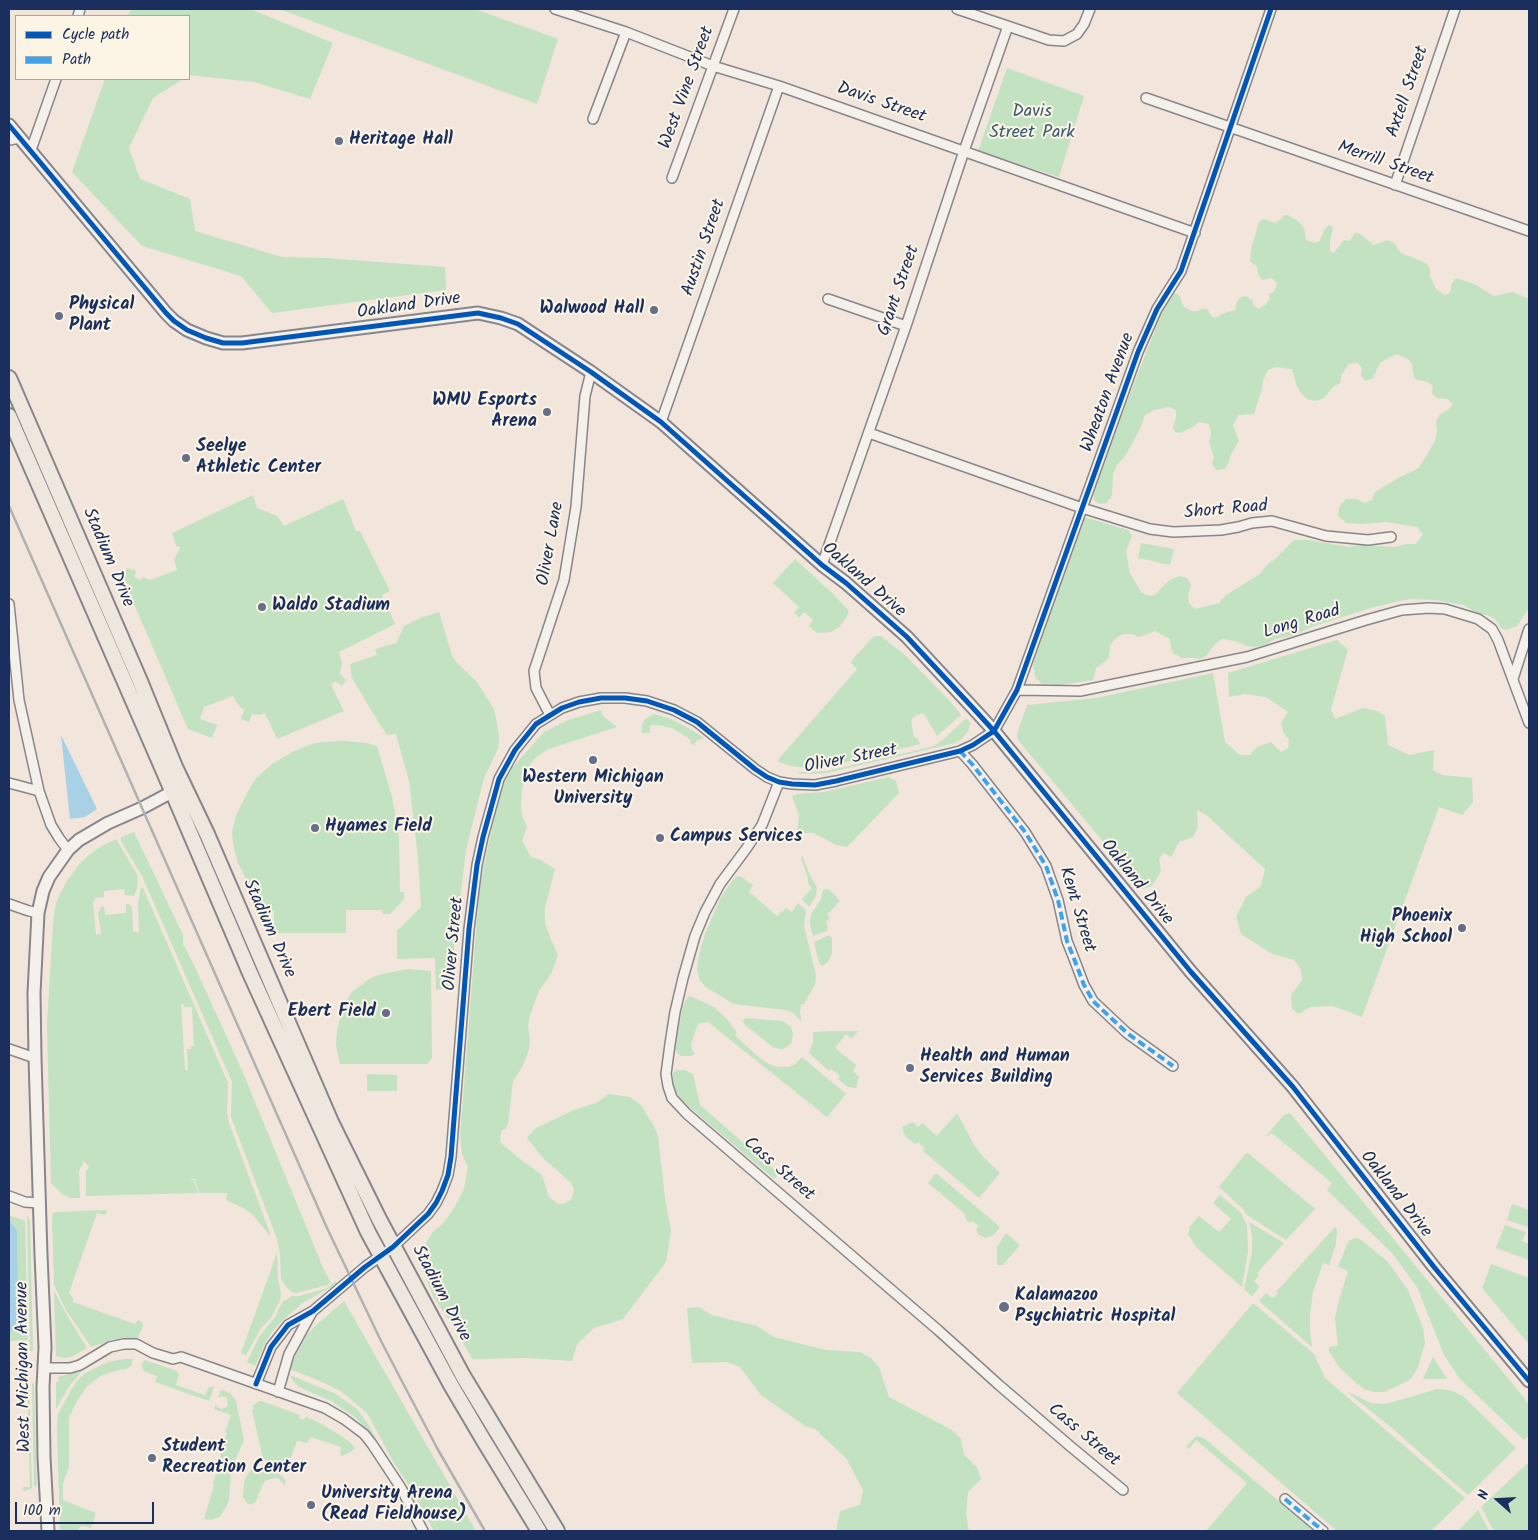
<!DOCTYPE html>
<style>
body{margin:0}
#map{position:relative;width:1538px;height:1540px;overflow:hidden;background:#f2e5dc;font-family:Kalam,sans-serif}
canvas{display:block}
.frame{position:absolute;inset:0;border:10px solid #1b2f5e;pointer-events:none}
.legend{position:absolute;left:15px;top:15px;width:175px;height:65px;box-sizing:border-box;background:#fcf5e5;border:1px solid #a2a6af;margin:0;padding:6px 9px;list-style:none;font-size:15px;color:#1b2f5e}
.legend li{display:flex;align-items:center;gap:10px;height:25px}
.legend b{width:25px;border:1px solid #a2a6af}
.north{position:absolute;left:1473px;top:1475px;width:50px;height:50px;-webkit-text-stroke:4px #fcf5e5;paint-order:stroke;rotate:289deg;font-size:14px;font-weight:700;line-height:20px;text-align:center;color:#1b2f5e}
.north::after{content:'';display:block;margin:auto;width:18px;height:22px;background:#1b2f5e;clip-path:polygon(50% 0,100% 100%,50% 72%,0 100%)}
.scale{position:absolute;left:15px;top:1502px;width:139px;height:22px;box-sizing:border-box;border:2px solid #1b2f5e;border-top:0;padding-left:6px;font-size:15px;line-height:18px;white-space:nowrap;color:#1b2f5e;-webkit-text-stroke:4px #fcf5e5;paint-order:stroke}
</style>
<div id="map">
<canvas width="1538" height="1540"></canvas>
<div class="frame"></div>
<ul class="legend">
<li><b style="height:6px;background:#0057b8"></b>Cycle path</li>
<li><b style="height:6px;background:#3da3ed"></b>Path</li>
</ul>
<div class="north">N</div>
<div class="scale">100 m</div>
</div>
<script>
const c = document.querySelector('canvas').getContext('2d');
c.lineJoin = 'round';
function fill(path, color) {
  c.fillStyle = color;
  c.fill(path, 'evenodd');
}
function toPath(rows) {
  const path = new Path2D();
  for (const r of rows) {
    path.moveTo(r[0], r[1]);
    for (let i = 2; i < r.length; i += 2) path.lineTo(r[i], r[i + 1]);
  }
  return path;
}
function strokePath(path, color, width, dash) {
  c.strokeStyle = color;
  c.lineWidth = width;
  c.lineCap = dash ? 'butt' : 'round';
  c.setLineDash(dash || []);
  c.stroke(path);
}
function write(font, color, halo, rows, align = 'center') {
  c.font = font + ' Kalam,sans-serif';
  c.lineWidth = 4;
  c.setLineDash([]);
  c.textBaseline = 'middle';
  c.strokeStyle = halo;
  c.fillStyle = color;
  for (const [text, x, y, turn = 0] of rows) {
    c.save();
    c.translate(x, y);
    c.rotate((+turn || 0) * Math.PI / 180);
    c.textAlign = isNaN(turn) ? turn : align;
    if (halo) c.strokeText(text, 0, 0);
    c.fillText(text, 0, 0);
    c.restore();
  }
}
const green = toPath([
 [131,9,250,9,333,43,310,99,254,82,189,75,189,16,128,16],
 [279,9,475,9,558,39,537,104],
 [1007,68,1084,96,1059,177,978,151],
 [105,79,183,79,153,98,129,148,140,179,190,199,195,231,282,257,325,258,445,267,446,290,272,313,241,276,142,246,72,172],
 [1284,215,1288,215,1300,223,1304,228,1306,240,1315,243,1320,241,1324,230,1329,225,1333,227,1330,241,1330,252,1334,253,1344,240,1350,241,1355,233,1360,234,1374,245,1388,240,1394,243,1401,253,1426,263,1430,269,1430,276,1436,289,1445,295,1450,293,1452,283,1456,278,1474,284,1494,296,1513,292,1529,299,1529,608,1517,626,1507,630,1502,629,1495,619,1487,615,1478,614,1464,605,1435,600,1410,599,1374,607,1311,627,1295,635,1275,639,1267,644,1255,647,1247,646,1235,641,1222,639,1215,644,1207,655,1200,659,1194,658,1182,658,1174,654,1171,648,1170,639,1155,631,1139,637,1131,634,1124,634,1118,637,1113,641,1110,646,1109,657,1105,662,1096,668,1093,680,1060,685,1042,684,1035,677,1033,664,1084,517,1128,530,1132,536,1126,551,1128,563,1130,573,1141,592,1146,595,1152,596,1157,593,1163,586,1170,580,1179,576,1187,578,1191,585,1188,595,1189,603,1195,609,1219,603,1226,595,1260,574,1266,566,1276,558,1294,540,1309,540,1348,547,1362,545,1394,547,1406,544,1416,544,1423,534,1417,527,1387,522,1362,524,1347,523,1338,516,1339,507,1346,499,1356,499,1365,503,1372,500,1374,493,1398,478,1419,468,1435,441,1437,432,1436,422,1440,414,1446,411,1453,405,1448,399,1436,398,1432,393,1433,386,1428,382,1418,380,1414,378,1412,364,1408,359,1396,354,1380,363,1373,378,1366,381,1361,376,1362,368,1358,363,1349,364,1342,374,1340,383,1334,386,1324,398,1315,401,1307,399,1302,394,1297,386,1292,369,1276,367,1268,370,1263,380,1262,389,1254,414,1239,415,1233,425,1239,441,1231,454,1229,462,1225,469,1216,470,1212,464,1214,457,1209,442,1211,434,1209,424,1199,422,1193,427,1180,433,1175,432,1173,427,1176,418,1176,410,1169,407,1154,410,1145,415,1140,429,1126,455,1117,465,1113,474,1112,495,1107,503,1100,504,1094,500,1093,494,1095,485,1129,396,1163,310,1175,293,1180,296,1183,306,1191,311,1198,311,1204,308,1208,310,1211,316,1216,318,1222,314,1235,310,1237,301,1241,297,1246,296,1252,300,1254,306,1259,309,1266,304,1270,299,1269,294,1274,292,1277,283,1272,278,1262,280,1258,274,1257,267,1250,261,1251,249,1259,222,1264,219,1275,223,1281,219],
 [253,495,257,508,277,516,284,526,343,499,356,531,360,531,390,591,382,595,395,624,339,652,342,662,340,674,346,680,342,686,335,681,331,685,344,711,277,739,265,713,259,715,252,714,249,722,241,719,244,710,239,706,233,696,204,707,200,719,217,725,212,738,188,729,128,590,130,585,122,582,127,568,136,571,134,577,141,580,143,577,150,580,177,570,174,559,181,547,176,546,172,533],
 [1141,543,1174,549,1170,565,1138,558],
 [795,559,832,593,849,611,846,618,839,627,831,632,817,633,809,626,813,620,804,612,799,617,794,613,799,607,773,583],
 [439,612,452,656,458,664,476,681,494,709,497,723,499,738,498,749,484,778,466,850,449,988,436,990,435,958,397,959,397,931,421,907,418,857,409,781,396,734,387,735,379,723,352,678,350,664,377,655,375,649,396,643,404,626,420,618],
 [874,636,882,636,883,638,904,654,950,701,961,715,937,736,925,715,922,713,914,717,911,720,914,737,918,739,920,744,834,765,808,768,790,766,777,761,857,669,851,663,852,660],
 [1337,640,1348,650,1331,709,1335,719,1363,708,1377,711,1385,716,1388,745,1409,755,1434,750,1433,770,1442,775,1472,778,1473,802,1462,815,1439,807,1362,1017,1333,1006,1310,1007,1299,1014,1292,1009,1291,995,1302,980,1301,969,1294,960,1272,954,1241,934,1236,917,1246,897,1261,886,1265,869,1205,814,1197,810,1198,827,1193,837,1179,842,1171,857,1163,853,1159,859,1161,871,1152,886,1143,889,1018,740,1017,734,1027,705,1096,698,1213,673,1225,742,1240,755,1250,755,1257,747,1271,742,1281,752,1288,748,1289,739,1284,734,1281,723,1288,712,1266,697,1245,694,1229,697,1228,673],
 [601,710,603,716,617,727,548,749,535,758,530,765,522,788,521,807,523,818,527,826,522,841,531,857,541,860,555,869,545,907,545,923,551,940,558,955,551,974,539,991,530,1015,528,1026,530,1040,529,1049,523,1066,513,1081,508,1123,506,1128,501,1131,500,1142,520,1159,542,1175,549,1197,558,1204,563,1204,571,1200,574,1190,571,1183,543,1158,527,1138,536,1128,574,1110,596,1103,609,1094,630,1097,641,1105,655,1128,658,1136,665,1198,671,1230,666,1262,623,1319,594,1328,577,1344,572,1361,527,1358,472,1359,456,1330,434,1298,422,1269,424,1246,432,1233,444,1222,453,1210,464,1189,468,1167,462,1154,460,1136,479,894,484,865,499,797,505,781,513,767,544,732,568,720],
 [654,714,671,719,692,730,704,738,697,740,694,745,690,743,691,740,682,734,674,729,659,725,650,725,650,733,642,733,642,724,645,719],
 [965,719,968,720,970,723,968,731,962,739,955,743,827,773,809,774,798,773,799,772,827,771,931,747,937,744,946,737],
 [345,741,367,743,377,746,392,797,399,837,400,892,404,892,404,899,390,914,383,914,382,910,346,910,346,933,274,933,274,911,262,911,237,861,233,842,232,832,236,815,251,786,257,777,272,764,292,752,312,744,321,742],
 [889,777,896,781,899,793,847,847,836,845,814,833,803,833,803,841,801,842,800,841,797,834,799,815,792,796,797,794,824,792],
 [134,832,183,935,183,944,194,965,244,1075,324,1270,331,1282,327,1285,296,1293,292,1292,287,1288,281,1279,280,1254,277,1239,231,1117,232,1082,142,876,121,841,121,837],
 [116,839,138,876,137,889,134,896,125,895,124,889,104,891,104,897,95,898,93,903,96,935,101,933,98,913,101,907,104,906,105,915,126,913,126,904,130,904,132,907,133,931,139,933,138,901,141,888,143,888,228,1083,227,1113,229,1123,270,1233,270,1236,253,1215,245,1209,226,1200,227,1193,199,1193,195,1179,191,1179,191,1180,194,1180,198,1193,86,1196,86,1171,89,1167,84,1161,79,1171,80,1198,71,1198,62,1194,51,1183,47,1025,53,924,55,907,58,898,68,879,82,861,98,848],
 [183,1003,184,1007,192,1007,194,1046,191,1046,191,1049,187,1049,188,1070,185,1070,181,1004],
 [802,855,809,873,817,888,816,896,809,907,802,899,812,888,808,884,808,878,801,858],
 [740,876,753,885,749,892,777,916,786,908,792,912,798,903,806,911,804,926,816,975,815,985,812,990,804,1004,801,1004,800,1012,802,1022,793,1013,786,1010,734,1004,707,988,700,981,697,970,698,962,700,951,705,934,721,897,733,880,736,877],
 [825,889,830,890,840,901,827,915,830,918,826,922,828,926,827,931,813,936,810,924,810,919,812,913,821,899,823,890],
 [829,935,832,938,832,953,828,962,822,966,819,963,814,942],
 [408,969,431,971,432,1058,427,1064,340,1064,336,1045,337,1031,342,1009,352,992,369,979,378,975],
 [690,996,714,1007,728,1020,737,1033,735,1035,742,1042,760,1058,769,1064,778,1067,788,1067,794,1065,802,1057,846,1094,827,1117,708,1022,700,1023,697,1026,691,1045,693,1052,695,1053,691,1056,681,1056,677,1053,675,1048,683,1006,687,998],
 [745,1018,783,1021,791,1027,793,1034,792,1040,791,1044,785,1048,782,1049,774,1048,745,1025,743,1021],
 [832,1031,858,1031,852,1039,846,1034,835,1048,856,1065,853,1071,859,1077,856,1088,848,1087,838,1079,840,1076,831,1069,829,1071,809,1053,813,1042,813,1032],
 [677,1070,685,1070,693,1074,700,1105,779,1174,774,1179,680,1099,675,1089,673,1079,673,1073],
 [367,1074,397,1075,397,1091,367,1091],
 [957,1113,974,1145,984,1158,999,1172,999,1174,979,1198,923,1151,925,1149,918,1142,915,1144,905,1136,902,1127,913,1122,918,1127,922,1123,937,1136],
 [1290,1113,1525,1399,1529,1406,1529,1435,1524,1440,1460,1379,1444,1355,1418,1289,1393,1254,1327,1190,1332,1183,1272,1133,1265,1137,1284,1115],
 [1246,1153,1249,1154,1315,1209,1286,1240,1247,1215,1243,1209,1219,1187],
 [936,1173,1000,1227,994,1235,985,1238,978,1234,976,1229,979,1226,972,1221,970,1223,967,1221,964,1213,928,1183],
 [1220,1195,1241,1213,1247,1225,1248,1252,1242,1287,1197,1248,1188,1234,1190,1229,1189,1227,1199,1216,1219,1232,1231,1219,1213,1203],
 [1512,1204,1529,1210,1529,1222,1527,1227,1507,1220],
 [106,1210,107,1212,105,1215,97,1213,69,1293,73,1298,73,1302,135,1324,138,1320,142,1322,143,1326,138,1338,136,1339,113,1340,91,1347,66,1310,54,1285,52,1218,53,1213,56,1212],
 [9,1215,25,1221,28,1340,9,1341,9,1331,20,1330,20,1319,18,1281,17,1231,9,1219],
 [27,1215,30,1221,33,1350,32,1351,30,1351],
 [1249,1222,1284,1243,1257,1273,1259,1276,1254,1281,1258,1285,1259,1288,1252,1296,1244,1289,1252,1252,1252,1235],
 [1505,1225,1526,1232,1522,1241,1529,1244,1529,1260,1496,1248],
 [1335,1227,1337,1229,1336,1244,1329,1265,1323,1263,1313,1292,1310,1314,1310,1331,1312,1347,1259,1301,1266,1293,1273,1298,1278,1293,1276,1292],
 [1006,1233,1019,1244,1019,1246,1003,1265,997,1265,997,1247],
 [1354,1238,1360,1239,1387,1261,1408,1290,1423,1328,1425,1343,1418,1367,1413,1376,1408,1381,1384,1392,1374,1392,1364,1389,1356,1383,1339,1367,1329,1351,1329,1347,1338,1346,1335,1318,1338,1304,1348,1271,1338,1267,1348,1242],
 [277,1253,278,1279,281,1293,280,1300,271,1318,261,1328,246,1355,241,1353],
 [1491,1264,1529,1278,1529,1344,1482,1288],
 [336,1281,337,1283,333,1286,304,1302,282,1321,272,1332,266,1342,255,1366,247,1362,259,1337,275,1317,280,1306,284,1301,292,1296,299,1296,327,1288],
 [54,1291,68,1317,87,1348,71,1357,63,1358,56,1356],
 [344,1301,476,1531,434,1531,412,1490,394,1463,367,1413,342,1392,329,1385,290,1369,291,1364,306,1336,314,1327],
 [1253,1303,1314,1354,1325,1378,1465,1498,1431,1531,1337,1531,1177,1393],
 [699,1307,712,1315,757,1326,774,1337,826,1350,860,1352,871,1358,879,1367,889,1397,952,1430,961,1439,964,1455,977,1467,981,1479,968,1492,966,1514,969,1531,836,1531,840,1511,860,1505,863,1490,846,1458,815,1429,805,1426,761,1395,740,1367,727,1362,692,1363,687,1308],
 [1433,1357,1447,1379,1423,1379],
 [124,1359,133,1359,131,1366,126,1369,118,1370,101,1376,87,1386,76,1403,69,1418,69,1467,63,1483,63,1500,96,1513,91,1528,83,1526,80,1527,77,1531,60,1531,57,1430,58,1414,71,1390,76,1382,85,1373,108,1362],
 [145,1360,177,1371,179,1375,176,1385,205,1395,209,1387,214,1387,209,1401,155,1382,157,1376,144,1371,142,1367,142,1363],
 [83,1370,70,1385,56,1409,56,1383,59,1380,58,1377],
 [25,1375,29,1378,32,1488,25,1491,23,1490,23,1487,30,1487,27,1381,20,1381,19,1379],
 [290,1375,334,1393,357,1409,370,1427,381,1449,369,1432,356,1418,331,1401,299,1387,293,1381],
 [32,1383,34,1384,37,1485,34,1487],
 [1437,1389,1450,1390,1463,1396,1516,1448,1468,1495,1393,1429,1346,1391,1371,1403,1386,1404],
 [221,1390,230,1393,236,1401,244,1440,231,1470,229,1500,226,1507,220,1517,210,1520,204,1519,214,1485,213,1484,218,1468,217,1467,222,1450,221,1449,227,1433,225,1432,231,1415,214,1409,216,1404,217,1407,221,1409,225,1408,228,1405,227,1398,222,1396,218,1398],
 [259,1401,261,1401,300,1415,299,1418,304,1420,306,1417,320,1423,338,1434,351,1443,355,1448,352,1451,342,1456,340,1453,341,1447,311,1437,307,1443,297,1441,287,1468,268,1462,263,1458,252,1411,254,1408,252,1406],
 [1196,1436,1204,1438,1314,1531,1206,1531,1247,1483,1196,1440,1188,1450,1187,1446],
 [1529,1462,1529,1531,1494,1531,1481,1507],
 [261,1467,278,1473,283,1477,286,1481,284,1485,279,1479,275,1478,266,1480,263,1484,255,1503,253,1503,252,1505,247,1503,243,1497,244,1483,246,1477,250,1471,255,1468],
 [1478,1510,1489,1531,1457,1531,1459,1530]
]);
const water = toPath([
 [61,735,97,809,85,817,70,819],
 [9,1219,17,1231,18,1281,20,1319,20,1330,9,1331]
]);
const street = toPath([
 [555,9,626,32,713,66,779,86,1195,233],
 [957,9,1049,40,1064,41,1077,34,1084,24,1090,9],
 [78,16,80,9],
 [1146,98,1529,231],
 [593,119,626,32],
 [9,140,20,138],
 [31,150,56,79],
 [672,178,734,9],
 [1395,185,1455,9],
 [828,299,906,326],
 [661,422,779,86],
 [869,433,1082,508,1150,529,1173,532,1221,530,1238,527,1252,523,1272,521,1326,536,1368,540,1391,537],
 [822,565,906,326,964,151,1008,26],
 [9,604,19,700,39,791,51,825,59,838,68,850],
 [1513,679,1529,629],
 [1017,690,1080,691,1247,657,1366,620,1402,610,1429,608,1445,609,1478,619,1492,629,1498,640,1529,723],
 [550,715,536,688,534,671,564,580,576,507,585,396,591,372],
 [960,751,972,764,1025,832,1046,866,1058,900,1067,941,1073,956,1084,985,1093,1001,1127,1033,1173,1066],
 [779,782,762,825,746,849,720,884,705,912,695,936,683,978,675,1012,670,1044,666,1074,668,1086,672,1098,687,1114,938,1330,999,1385,1070,1446,1123,1490],
 [9,783,39,791],
 [9,904,29,911,38,913],
 [9,1049,35,1058],
 [9,1196,25,1202,39,1203],
 [45,1368,70,1368,80,1365,110,1347,124,1344,136,1344,153,1353,173,1359,181,1357,325,1408,344,1419,364,1434,372,1444,401,1488,423,1531],
 [256,1384,271,1347,288,1325,313,1311,365,1267,393,1247,428,1214,436,1203,442,1191,448,1175,451,1157,469,929,477,865,483,837,499,779,515,750,536,724,562,708,579,702,601,698,625,698,647,701,674,710,697,722,755,769,767,777,779,782,792,784,815,785,836,781,960,751,973,745,994,731,1017,690,1138,352,1157,309,1181,271,1271,9],
 [278,1392,289,1354,312,1312],
 [1285,1499,1323,1531]
]);
const secondary = toPath([
 [9,125,166,313,174,321,187,330,206,338,223,343,242,343,478,313,501,318,518,324,591,372,661,422,822,565,846,583,907,637,973,708,994,731,1191,972,1293,1087,1434,1267,1529,1381],
 [48,1531,44,1457,43,1387,45,1347,41,1255,35,1058,34,993,38,913,43,891,49,877,68,850,79,840,108,823,142,808,172,792]
]);
const primary = toPath([
 [9,378,140,681,175,767,207,834,331,1122,379,1219,463,1376,557,1531],
 [9,416,164,772,250,973,368,1232,451,1385,484,1441,539,1531]
]);
const rail = toPath([
 [9,506,327,1228,381,1341,406,1389,437,1448,485,1531]
]);
const quiet = toPath([
 [960,751,972,764,1025,832,1046,866,1058,900,1067,941,1073,956,1084,985,1093,1001,1127,1033,1173,1066],
 [1285,1499,1323,1531]
]);
const cycleway = toPath([
 [9,125,166,313,174,321,187,330,206,338,223,343,242,343,478,313,501,318,518,324,591,372,661,422,822,565,846,583,907,637,973,708,994,731,1191,972,1293,1087,1434,1267,1529,1381],
 [256,1384,271,1347,288,1325,313,1311,365,1267,393,1247,428,1214,436,1203,442,1191,448,1175,451,1157,469,929,477,865,483,837,499,779,515,750,536,724,562,708,579,702,601,698,625,698,647,701,674,710,697,722,755,769,767,777,779,782,792,784,815,785,836,781,960,751,973,745,994,731,1017,690,1138,352,1157,309,1181,271,1271,9]
]);
const markers = [
 [339,141,5,"#666f8a"],
 [654,310,5,"#666f8a"],
 [59,316,5,"#666f8a"],
 [547,412,5,"#666f8a"],
 [186,458,5,"#666f8a"],
 [262,607,5,"#666f8a"],
 [593,760,5,"#666f8a"],
 [315,828,5,"#666f8a"],
 [660,838,5,"#666f8a"],
 [1462,928,5,"#666f8a"],
 [386,1013,5,"#666f8a"],
 [910,1068,5,"#666f8a"],
 [1004,1307,6,"#666f8a"],
 [152,1458,5,"#666f8a"],
 [311,1505,5,"#666f8a"]
];
const streetNames = [
 ["West Vine Street",688,88,-70],
 ["Axtell Street",1409,92,-71],
 ["Davis Street",881,104,19],
 ["Merrill Street",1385,164,19],
 ["Austin Street",705,248,-71],
 ["Grant Street",900,291,-71],
 ["Oakland Drive",409,307,-8],
 ["Wheaton Avenue",1109,393,-70],
 ["Short Road",1226,511,-5],
 ["Oliver Lane",552,544,-80],
 ["Stadium Drive",107,558,67],
 ["Oakland Drive",863,581,41],
 ["Long Road",1302,623,-17],
 ["Oliver Street",851,760,-11],
 ["Oakland Drive",1136,883,51],
 ["Kent Street",1076,910,73],
 ["Stadium Drive",268,929,66],
 ["Oliver Street",455,944,-85],
 ["Cass Street",778,1170,41],
 ["Oakland Drive",1395,1195,52],
 ["Stadium Drive",440,1294,62],
 ["West Michigan Avenue",25,1367,-91],
 ["Cass Street",1083,1436,40]
];
const parkNames = [
 ["Davis",1032,113],
 ["Street Park",1032,134]
];
const poiNames = [
 ["Heritage Hall",349,141],
 ["Physical",69,306],
 ["Plant",69,327],
 ["Walwood Hall",644,310,"right"],
 ["WMU Esports",537,402,"right"],
 ["Arena",537,423,"right"],
 ["Seelye",196,448],
 ["Athletic Center",196,469],
 ["Waldo Stadium",272,607],
 ["Western Michigan",593,779,"center"],
 ["University",593,800,"center"],
 ["Hyames Field",325,828],
 ["Campus Services",670,838],
 ["Phoenix",1452,918,"right"],
 ["High School",1452,939,"right"],
 ["Ebert Field",376,1013,"right"],
 ["Health and Human",920,1058],
 ["Services Building",920,1079],
 ["Kalamazoo",1015,1297],
 ["Psychiatric Hospital",1015,1318],
 ["Student",162,1448],
 ["Recreation Center",162,1469],
 ["University Arena",321,1495],
 ["(Read Fieldhouse)",321,1516]
];
fill(green, '#c2e2c2');
fill(water, '#a8d1e5');
strokePath(street, '#88868b', 12);
strokePath(secondary, '#88868b', 15);
strokePath(primary, '#88868b', 18);
strokePath(street, '#f5f0ea', 9);
strokePath(secondary, '#f5f0ea', 11);
strokePath(primary, '#eee7dd', 14);
strokePath(rail, '#b1b1b2', 2.5);
strokePath(quiet, '#3da3ed', 4, [8, 4]);
strokePath(cycleway, '#0057b8', 5);
for (const [x, y, r, color] of markers) {
  const dot = new Path2D();
  dot.arc(x, y, r, 0, 2 * Math.PI);
  c.fillStyle = color;
  c.fill(dot);
  strokePath(dot, '#fcf5e5', 2);
}
write('18px', '#1b2f5e', '#fcf5e5', streetNames);
write('18px', '#3b5b72', '#fcf5e5', parkNames);
write('bold 18px', '#1b2f5e', '#fcf5e5', poiNames, 'left');
</script>
